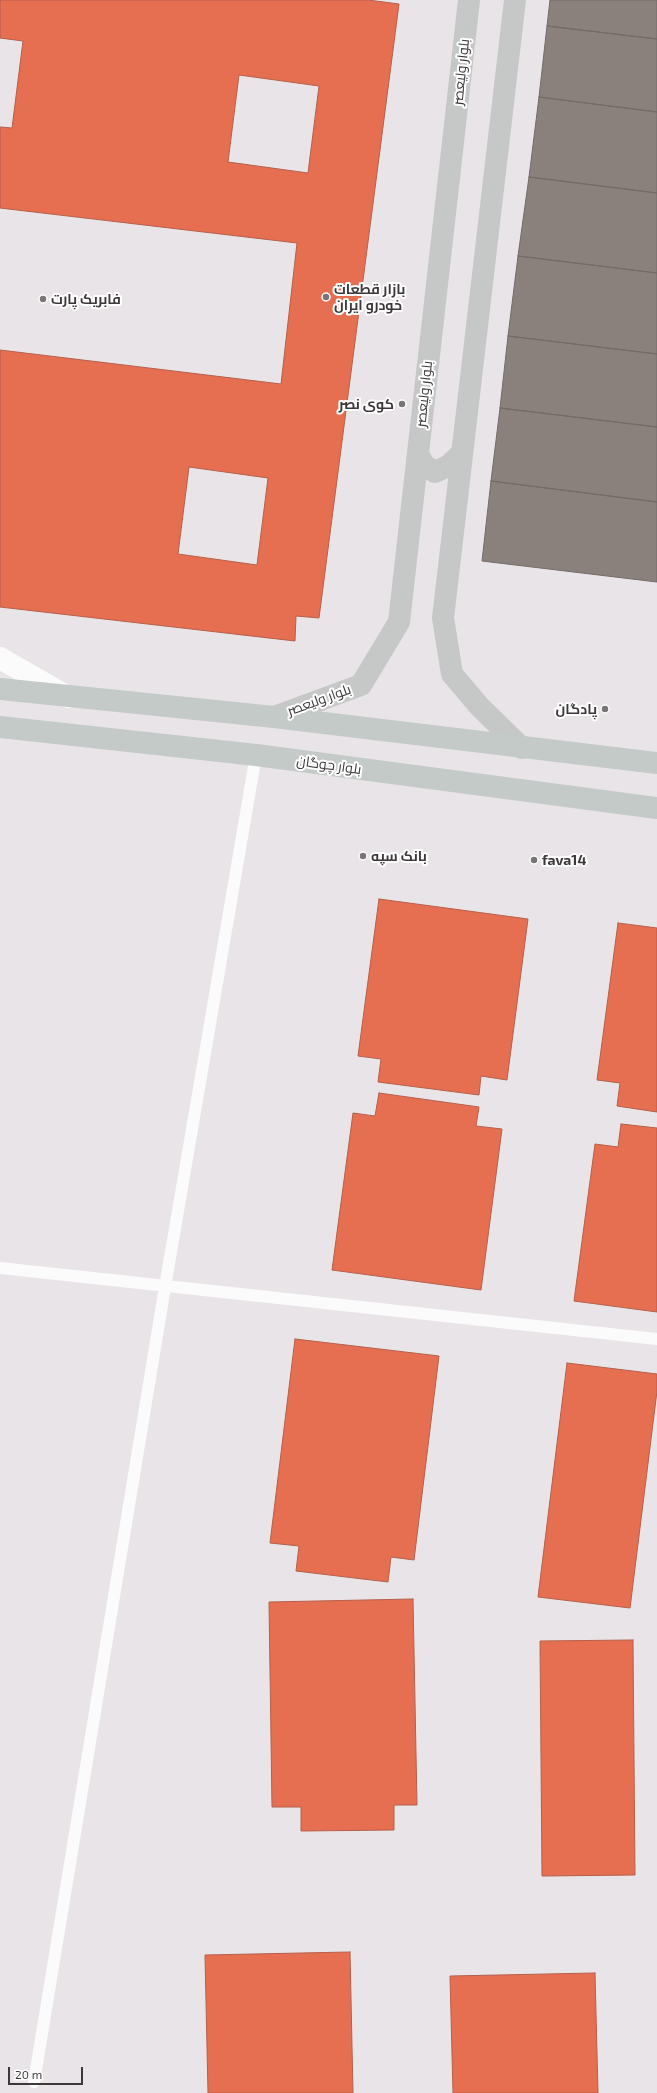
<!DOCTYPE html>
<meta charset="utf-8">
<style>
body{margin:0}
#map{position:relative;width:657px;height:2093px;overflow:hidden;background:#e9e4e7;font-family:"Exo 2",sans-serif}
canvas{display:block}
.scale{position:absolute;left:8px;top:2067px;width:75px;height:18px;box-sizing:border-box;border:2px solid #3d393b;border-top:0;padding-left:5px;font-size:12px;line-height:14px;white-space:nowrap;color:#3d393b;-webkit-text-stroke:3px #fff;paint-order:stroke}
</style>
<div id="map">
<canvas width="657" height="2093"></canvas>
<div class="scale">20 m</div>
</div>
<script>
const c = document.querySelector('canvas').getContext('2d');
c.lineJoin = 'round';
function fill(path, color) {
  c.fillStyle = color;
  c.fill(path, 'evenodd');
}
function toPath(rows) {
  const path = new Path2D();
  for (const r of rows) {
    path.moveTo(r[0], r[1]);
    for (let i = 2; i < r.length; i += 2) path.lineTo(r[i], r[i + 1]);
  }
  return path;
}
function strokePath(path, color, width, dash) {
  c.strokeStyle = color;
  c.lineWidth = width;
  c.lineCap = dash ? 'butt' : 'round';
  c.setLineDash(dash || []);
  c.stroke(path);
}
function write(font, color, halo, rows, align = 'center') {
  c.font = font + ' "Exo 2",Cairo,sans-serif';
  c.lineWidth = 4;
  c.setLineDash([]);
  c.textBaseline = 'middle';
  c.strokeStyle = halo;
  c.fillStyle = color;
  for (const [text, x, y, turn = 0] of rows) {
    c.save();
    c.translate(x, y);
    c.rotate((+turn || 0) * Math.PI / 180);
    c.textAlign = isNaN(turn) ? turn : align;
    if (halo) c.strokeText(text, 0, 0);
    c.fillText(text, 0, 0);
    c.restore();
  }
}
const shops = toPath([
 [0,0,368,0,399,4,319,618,296,616,295,641,0,607,0,350,281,384,297,243,0,208,0,127,12,128,23,41,0,38,0,0],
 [239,75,319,86,308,173,228,162,239,75],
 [189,467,268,478,257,565,178,554,189,467],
 [379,899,528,919,507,1080,481,1076,479,1095,378,1082,381,1059,358,1056,379,899],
 [618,923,657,928,657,1112,617,1106,620,1083,597,1080,618,923],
 [379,1093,479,1107,476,1126,502,1129,481,1290,332,1270,353,1113,375,1116,379,1093],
 [621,1124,657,1128,657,1312,574,1301,595,1144,618,1147,621,1124],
 [295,1339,439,1356,414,1560,391,1557,388,1582,296,1571,299,1546,270,1543,295,1339],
 [567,1363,657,1374,657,1391,630,1608,538,1597,567,1363],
 [413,1599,417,1805,394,1805,394,1830,301,1831,301,1807,272,1807,269,1602,413,1599],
 [633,1640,635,1875,542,1876,540,1641,633,1640],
 [350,1952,353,2093,208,2093,205,1955,350,1952],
 [595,1973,598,2093,453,2093,450,1976,595,1973]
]);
const industry = toPath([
 [550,0,657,0,657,39,547,26,550,0],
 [547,26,657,39,657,112,539,97,547,26],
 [539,97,657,112,657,193,529,177,539,97],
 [529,177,657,193,657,273,518,256,529,177],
 [518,256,657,273,657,354,508,336,518,256],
 [508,336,657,354,657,427,500,408,508,336],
 [500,408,657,427,657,502,491,481,500,408],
 [491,481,657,502,657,582,482,561,491,481]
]);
const service = toPath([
 [0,1268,657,1339],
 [34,2082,165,1287,256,755]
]);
const minor = toPath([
 [0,658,68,697]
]);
const secondary = toPath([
 [515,0,443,618,452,674,479,706,522,748],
 [418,455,425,466,435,472,448,466,462,453],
 [274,717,361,685,399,622,469,0]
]);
const primary = toPath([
 [0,689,274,717,657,763],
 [0,727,256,755,657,808]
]);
const markers = [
 [326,297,4,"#797577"],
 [43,299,4,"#797577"],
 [402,404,4,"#797577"],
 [605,709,4,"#797577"],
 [363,856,4,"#797577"],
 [534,860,4,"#797577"]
];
const streetNames = [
 ["بلوار ولیعصر",461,72,-84],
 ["بلوار ولیعصر",424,394,-84],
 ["بلوار ولیعصر",319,700,-20],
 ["بلوار چوگان",329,765,8]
];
const poiNames = [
 ["بازار قطعات",334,289],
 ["خودرو ایران",334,305],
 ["فابریک پارت",51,299],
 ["کوی نصر",394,404,"right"],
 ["پادگان",597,709,"right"],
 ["بانک سپه",371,856],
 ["fava14",542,860]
];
fill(shops, '#e76f51');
strokePath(shops, '#b45f4a', 1);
fill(industry, '#8a817c');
strokePath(industry, '#736b68', 1);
strokePath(service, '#fcfbfb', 12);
strokePath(minor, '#fcfbfb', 22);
strokePath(secondary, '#c6c8c7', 22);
strokePath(primary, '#c4cac7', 22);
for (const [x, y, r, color] of markers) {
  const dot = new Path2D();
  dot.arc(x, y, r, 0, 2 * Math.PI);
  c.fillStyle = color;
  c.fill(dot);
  strokePath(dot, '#fff', 1.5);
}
write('14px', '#3d393b', '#fff', streetNames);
write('bold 14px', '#3d393b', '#fff', poiNames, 'left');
</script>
